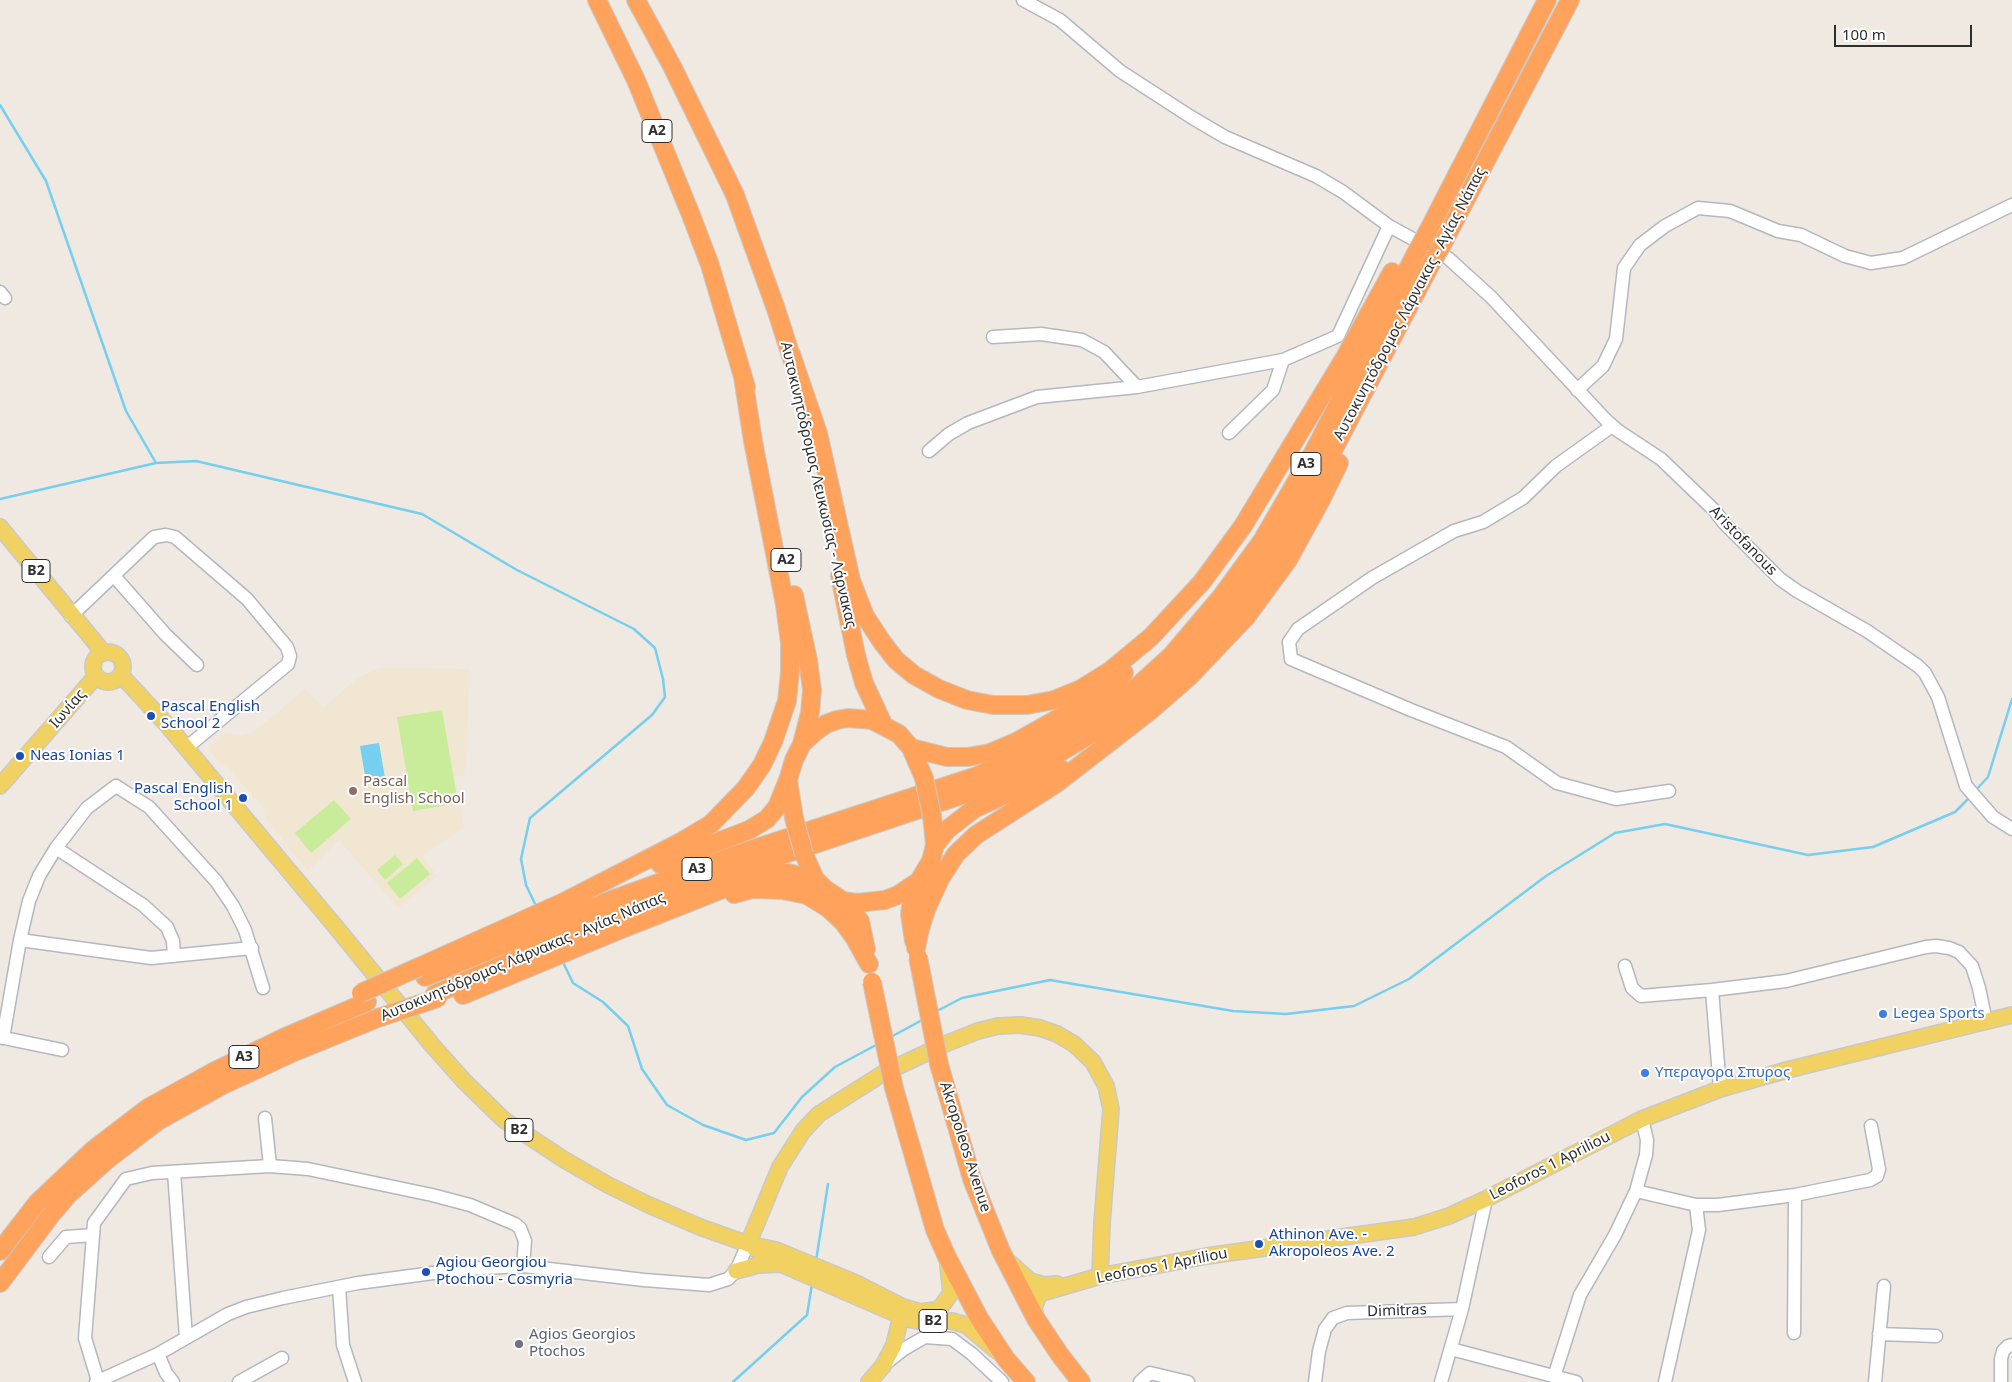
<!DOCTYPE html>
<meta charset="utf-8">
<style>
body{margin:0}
#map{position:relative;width:2012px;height:1382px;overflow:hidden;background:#efe9e1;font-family:"Noto Sans",sans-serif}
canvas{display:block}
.scale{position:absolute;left:1834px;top:25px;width:138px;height:22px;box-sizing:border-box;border:2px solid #2e2e2e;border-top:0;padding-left:6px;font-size:15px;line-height:18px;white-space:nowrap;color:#2e2e2e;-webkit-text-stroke:4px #fff;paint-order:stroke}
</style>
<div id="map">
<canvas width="2012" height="1382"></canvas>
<div class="scale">100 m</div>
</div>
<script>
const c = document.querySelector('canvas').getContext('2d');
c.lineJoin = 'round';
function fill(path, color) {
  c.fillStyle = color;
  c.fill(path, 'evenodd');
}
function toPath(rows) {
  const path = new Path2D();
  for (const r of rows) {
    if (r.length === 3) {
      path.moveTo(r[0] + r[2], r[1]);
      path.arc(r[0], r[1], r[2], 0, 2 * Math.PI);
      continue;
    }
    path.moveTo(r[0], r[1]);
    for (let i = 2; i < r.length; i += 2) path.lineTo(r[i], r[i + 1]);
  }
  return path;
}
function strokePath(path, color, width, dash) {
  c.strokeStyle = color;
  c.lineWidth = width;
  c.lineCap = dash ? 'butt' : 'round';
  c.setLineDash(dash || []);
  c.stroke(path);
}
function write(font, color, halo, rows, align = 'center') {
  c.font = font + ' "Noto Sans",sans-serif';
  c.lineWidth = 4;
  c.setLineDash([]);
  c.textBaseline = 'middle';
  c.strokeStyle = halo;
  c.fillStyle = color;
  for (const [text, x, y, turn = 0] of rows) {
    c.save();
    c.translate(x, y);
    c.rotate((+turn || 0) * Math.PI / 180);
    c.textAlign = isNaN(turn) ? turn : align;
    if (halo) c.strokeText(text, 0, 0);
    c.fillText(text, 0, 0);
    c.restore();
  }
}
const education = toPath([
 [381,668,469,669,466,775,455,777,464,828,422,855,437,876,398,908,339,840,308,871,267,820,262,806,228,768,217,760,209,750,213,741,224,733,241,736,254,732,305,689,323,708,359,677]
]);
const pitch = toPath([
 [442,710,458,803,413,811,397,717],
 [334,800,351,819,311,853,295,833],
 [395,855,403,864,385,880,377,870],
 [417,858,430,874,400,899,387,883]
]);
const water = toPath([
 [379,743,385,778,366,781,360,746]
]);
const stream = toPath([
 [0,105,46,181,126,411,156,463,196,461,422,514,517,570,634,629,655,648,663,679,665,697,652,715,530,818,521,859,526,885,537,908],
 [0,499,156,463],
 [1975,791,1988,777,2012,699],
 [562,960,573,983,603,1002,628,1026,642,1069,667,1105,703,1125,746,1140,774,1133,802,1097,835,1067,878,1044],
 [935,1012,962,998,1050,980,1233,1011,1286,1014,1354,1006,1409,979,1546,876,1615,833,1665,824,1808,855,1873,847,1955,812,1970,797],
 [889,1038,924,1019],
 [816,1261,828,1184],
 [733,1382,807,1315,812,1284]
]);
const minor = toPath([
 [1023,0,1060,20,1120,71,1191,117,1225,137,1316,176,1343,192,1389,226,1448,258,1491,297,1606,420,1617,430,1661,459,1714,510,1724,523,1780,579,1797,591,1867,631,1918,666,1925,673,1938,697,1966,786,1993,817,2012,829],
 [0,292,5,298],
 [993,337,1041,334,1082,340,1104,352,1137,387],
 [1577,390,1603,366,1616,339,1624,268,1640,245,1665,226,1698,208,1730,211,1778,231,1801,235,1845,256,1871,263,1903,258,2012,205],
 [1612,426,1556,466,1523,498,1483,522,1454,531,1372,578,1298,629,1289,642,1291,659,1411,710,1506,747,1557,783,1616,799,1669,791],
 [1229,433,1273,390,1283,360],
 [929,451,949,434,968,423,1037,397,1137,387,1283,360,1338,336,1389,226],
 [114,576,165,634,197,665],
 [71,616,154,537,166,535,175,537,247,599,287,647,290,656,288,664,186,748],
 [56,848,143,905,167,927,173,941,174,956],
 [20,940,151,958,252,948],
 [1625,966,1632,988,1641,996,1712,990,1786,981,1926,947,1936,946,1949,948,1959,952,1972,966,1979,988,1986,1022],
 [1712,990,1720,1089],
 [0,1037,62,1050],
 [3,1038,20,940,29,901,39,876,56,848,80,817,87,808,116,786,149,807,216,881,233,906,245,930,263,988],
 [265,1118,270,1166],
 [174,1172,186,1338],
 [1636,1191,1696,1205,1718,1205,1795,1195,1870,1180,1877,1176,1879,1169,1871,1126],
 [49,1257,66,1237,93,1235],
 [339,1287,343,1345,355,1382],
 [1794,1333,1795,1195],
 [1879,1334,1936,1336],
 [1451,1349,1576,1382],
 [158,1354,166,1373,173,1382],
 [886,1363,904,1349,925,1337,952,1339,972,1354,1002,1382],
 [1554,1377,1580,1295,1615,1235,1636,1191,1646,1155,1647,1140,1642,1119],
 [98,1381,85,1338,94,1223,126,1179,152,1173,270,1166,308,1169,432,1195,470,1205,515,1224,520,1228,525,1241,523,1266],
 [96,1382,158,1354,228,1314,246,1307,283,1298,358,1283,463,1269,523,1266,644,1280,709,1285,728,1279,736,1271,748,1244],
 [239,1382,282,1358],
 [1140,1382,1150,1373,1188,1382],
 [1315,1382,1319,1351,1325,1329,1333,1318,1347,1313,1462,1309],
 [1441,1382,1462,1309,1486,1199],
 [1665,1382,1699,1230,1696,1205],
 [1875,1382,1884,1286],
 [2001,1382,2001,1359,2003,1351,2008,1346,2012,1345]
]);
const major = toPath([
 [0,527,103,652],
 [108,667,15],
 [121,675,168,726,340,932,432,1045,464,1081,504,1120,563,1159,608,1185,649,1205,700,1227,748,1244,776,1250,856,1283,903,1307,920,1312,935,1310,941,1307,951,1293,948,1265],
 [0,786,96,676],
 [748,1244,780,1167,803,1131,819,1114,882,1074,945,1044,978,1031,998,1026,1021,1025,1040,1028,1057,1034,1074,1044,1093,1062,1106,1086,1111,1109,1102,1223,1100,1276],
 [754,1248,781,1264,908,1319,918,1321,952,1321,966,1325,997,1351],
 [1010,1263,1030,1281,1044,1285,1057,1284],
 [736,1271,758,1265,780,1264],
 [1036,1318,1034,1307,1039,1295,1045,1292,1100,1276,1207,1256,1414,1227,1449,1216,1486,1199,1642,1119,1720,1089,1787,1070,2012,1015],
 [869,1382,883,1366,894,1345,903,1308]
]);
const highway = toPath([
 [597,0,636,80,691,215,710,265,746,387],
 [636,0,672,66,735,195,776,309,794,365],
 [1427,233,1547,0],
 [1444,241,1570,0],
 [791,354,818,433,851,580,865,616,882,642,896,660,914,675,939,689,967,700,993,705,1027,705,1054,700,1081,689,1110,671,1151,637,1202,582,1243,526,1344,359,1392,272],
 [840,576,856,655,864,683,884,726],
 [794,595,808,660,812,690,810,713,802,744],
 [911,748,947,757,968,757,990,753,1016,742,1075,709,1124,673],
 [794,818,788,780,794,760,802,744,815,732,826,724,837,720,848,718,872,720,899,734,911,748,924,778],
 [935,845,948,829,974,809,1061,769],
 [804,854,815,879,825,889,843,901,857,903,885,900,898,895,919,881,931,861,935,845,932,816],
 [660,864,749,830,767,819,777,807,788,780],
 [734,894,752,889,782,890,807,895,828,908,843,922,854,937,869,964],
 [843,901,860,921,866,949],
 [914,941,910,914,912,899,919,881],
 [916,948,920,929,926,910,940,879,956,854,976,835,1057,783,1150,711,1189,677,1247,616,1288,560,1320,502,1339,463],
 [419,967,566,901,681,842,711,824,746,788,762,765,773,742,787,701,790,672,790,643,785,605,753,441,743,377],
 [425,977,606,902,747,851,977,776,1047,744,1092,717,1139,685,1171,656,1221,597,1262,541,1314,451,1415,255],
 [435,994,611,918,755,864,983,788,1054,756,1101,728,1180,665,1235,608,1276,552,1329,458,1431,264],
 [463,995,617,931,751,878,771,873,788,873,805,877,825,889],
 [939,1064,972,1179,1001,1251,1036,1319,1060,1355,1081,1382],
 [894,1088,935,1230,947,1257,979,1318,1006,1359,1026,1382],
 [0,1251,37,1203,93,1150,148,1108,215,1071,283,1038,367,1002],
 [0,1283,51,1215,69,1194,108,1159,158,1121,223,1085,292,1053,378,1018]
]);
const highwayBridge = toPath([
 [1415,255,1427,233],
 [1431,264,1444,241],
 [924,778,932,816],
 [794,818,804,854],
 [918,957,939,1064],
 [872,982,894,1088],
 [361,993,419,967],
 [378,1018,438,998]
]);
const markers = [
 [151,716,5,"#1a4fb4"],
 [20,756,5,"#1a4fb4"],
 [353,791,5,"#8d6e63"],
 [243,798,5,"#1a4fb4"],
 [1883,1014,5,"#3f7fe0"],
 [1645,1073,5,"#3f7fe0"],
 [1259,1244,5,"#1a4fb4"],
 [426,1272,5,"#1a4fb4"],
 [519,1344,5,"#6b7280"]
];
const shields = [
 [657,131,30],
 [1306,464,30],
 [786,560,30],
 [36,571,28],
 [697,869,30],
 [244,1057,30],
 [519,1130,28],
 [933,1321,28]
];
const shieldNames = [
 ["A2",657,131],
 ["A3",1306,464],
 ["A2",786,560],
 ["B2",36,571],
 ["A3",697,869],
 ["A3",244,1057],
 ["B2",519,1130],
 ["B2",933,1321]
];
const streetNames = [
 ["Αυτοκινητόδρομος Λάρνακας - Αγίας Νάπας",1410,304,-62],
 ["Αυτοκινητόδρομος Λευκωσίας - Λάρνακας",818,485,77],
 ["Aristofanous",1743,541,46],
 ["Ιωνίας",68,709,-49],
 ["Αυτοκινητόδρομος Λάρνακας - Αγίας Νάπας",523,957,-23],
 ["Akropoleos Avenue",965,1147,72],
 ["Leoforos 1 Apriliou",1550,1166,-27],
 ["Leoforos 1 Apriliou",1162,1266,-11],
 ["Dimitras",1397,1311,-2]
];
const transitNames = [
 ["Pascal English",161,707],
 ["School 2",161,724],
 ["Neas Ionias 1",30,756],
 ["Pascal English",233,789,"right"],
 ["School 1",233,806,"right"],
 ["Athinon Ave. -",1269,1235],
 ["Akropoleos Ave. 2",1269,1252],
 ["Agiou Georgiou",436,1263],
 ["Ptochou - Cosmyria",436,1280]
];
const educationNames = [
 ["Pascal",363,782],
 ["English School",363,799]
];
const shopNames = [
 ["Legea Sports",1893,1014],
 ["Υπεραγορα Σπυρος",1655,1073]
];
const worshipNames = [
 ["Agios Georgios",529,1335],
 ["Ptochos",529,1352]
];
fill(education, '#f0e6d1');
fill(pitch, '#c9ec9a');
fill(water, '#75cff0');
strokePath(stream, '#75cff0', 2.5);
strokePath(minor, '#b4b7c1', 15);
strokePath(major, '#c9c9c9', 18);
strokePath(highway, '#c9c9c9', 20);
strokePath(minor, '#fff', 12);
strokePath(major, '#f2d163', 15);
strokePath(highway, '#ffa35c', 18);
strokePath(highwayBridge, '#c9c9c9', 20, []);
strokePath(highwayBridge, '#ffa35c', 18);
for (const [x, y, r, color] of markers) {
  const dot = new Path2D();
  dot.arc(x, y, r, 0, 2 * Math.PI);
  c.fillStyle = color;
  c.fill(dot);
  strokePath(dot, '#fff', 2);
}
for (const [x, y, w] of shields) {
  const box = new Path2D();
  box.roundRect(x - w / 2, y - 11.5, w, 23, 4);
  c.fillStyle = '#fff';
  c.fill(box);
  strokePath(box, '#2e2e2e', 1);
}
write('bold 14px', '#2e2e2e', null, shieldNames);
write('15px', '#2e2e2e', '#fff', streetNames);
write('15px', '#164399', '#fff', transitNames, 'left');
write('15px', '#785e54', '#fff', educationNames, 'left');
write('15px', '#366cbe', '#fff', shopNames, 'left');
write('15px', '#5b616d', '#fff', worshipNames, 'left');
</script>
